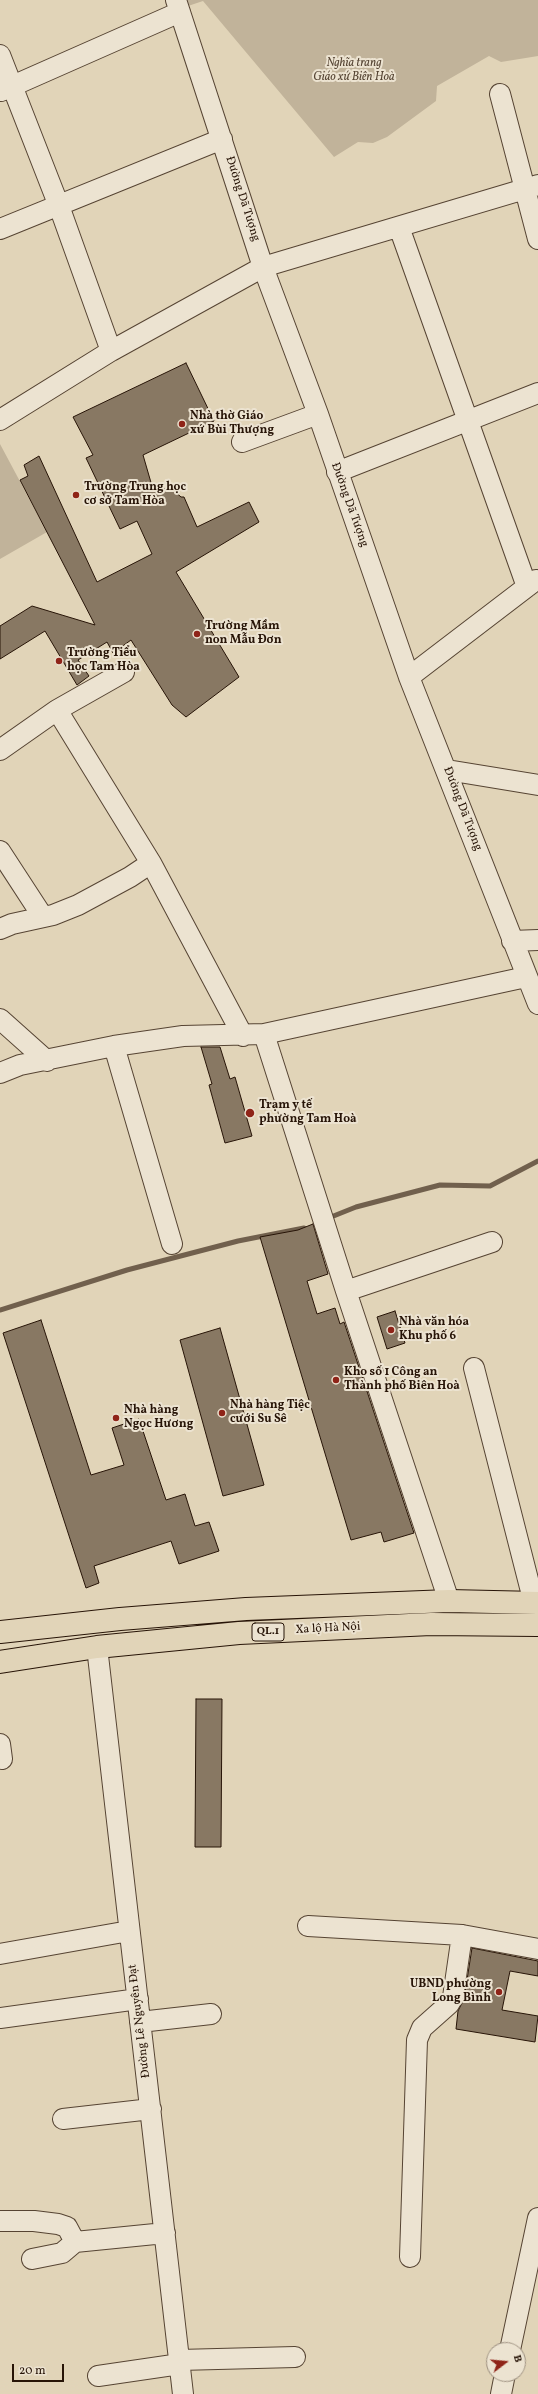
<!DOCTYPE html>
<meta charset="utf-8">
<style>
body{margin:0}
#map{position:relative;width:538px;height:2394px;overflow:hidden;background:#e1d4b8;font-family:Vollkorn,serif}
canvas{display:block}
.north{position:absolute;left:486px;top:2342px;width:40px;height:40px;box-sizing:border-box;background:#ece3d1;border:1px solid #9d9080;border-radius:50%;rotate:74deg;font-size:11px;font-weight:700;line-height:16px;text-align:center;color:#271407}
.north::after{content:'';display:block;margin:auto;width:14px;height:18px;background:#8f2418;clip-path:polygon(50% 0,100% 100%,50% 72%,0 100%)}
.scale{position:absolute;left:12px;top:2364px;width:52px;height:18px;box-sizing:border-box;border:2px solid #271407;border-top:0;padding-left:5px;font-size:12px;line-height:14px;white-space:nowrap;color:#271407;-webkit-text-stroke:3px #ece3d1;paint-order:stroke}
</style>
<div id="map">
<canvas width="538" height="2394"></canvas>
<div class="north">B</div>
<div class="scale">20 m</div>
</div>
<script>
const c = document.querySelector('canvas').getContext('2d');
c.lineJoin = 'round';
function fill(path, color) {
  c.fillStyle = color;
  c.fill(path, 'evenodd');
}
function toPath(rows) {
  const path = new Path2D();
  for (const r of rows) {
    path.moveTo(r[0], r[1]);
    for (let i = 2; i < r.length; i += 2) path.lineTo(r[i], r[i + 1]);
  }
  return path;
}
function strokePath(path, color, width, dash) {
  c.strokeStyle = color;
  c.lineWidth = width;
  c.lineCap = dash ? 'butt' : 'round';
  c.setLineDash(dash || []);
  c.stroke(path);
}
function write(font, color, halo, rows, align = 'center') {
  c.font = font + ' Vollkorn,serif';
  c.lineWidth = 4;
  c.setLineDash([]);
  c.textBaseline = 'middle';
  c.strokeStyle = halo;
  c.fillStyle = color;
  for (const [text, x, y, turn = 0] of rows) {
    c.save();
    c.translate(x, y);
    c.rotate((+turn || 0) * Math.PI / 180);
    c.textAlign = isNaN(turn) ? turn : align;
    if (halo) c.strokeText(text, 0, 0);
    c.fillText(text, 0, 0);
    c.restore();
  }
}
const green = toPath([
 [183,0,538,0,538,56,501,62,489,56,437,86,436,101,387,137,373,143,358,142,334,157,203,1,185,7],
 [0,444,47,532,0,559]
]);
const stream = toPath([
 [326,1219,356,1207,440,1185,490,1186,538,1161],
 [0,1310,127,1270,238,1241,304,1228]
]);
const building = toPath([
 [186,363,214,421,143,455,152,486,158,485,159,489,171,488,181,497,184,497,197,527,249,502,259,522,176,572,239,677,186,717,172,705,131,640,113,653,107,642,78,660,89,676,77,685,45,631,0,659,0,626,32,606,95,625,20,480,28,476,24,465,39,456,97,582,152,554,137,521,120,529,86,458,93,455,73,417,186,363],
 [201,1047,220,1047,230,1079,235,1077,252,1136,225,1143,209,1085,212,1084,201,1047],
 [313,1224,328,1274,307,1281,317,1314,335,1308,340,1324,344,1322,414,1533,384,1542,381,1532,351,1540,260,1237,298,1230,313,1224],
 [395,1311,405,1343,387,1349,377,1317,395,1311],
 [41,1320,91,1475,124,1465,112,1428,139,1419,166,1500,185,1494,195,1526,209,1522,219,1551,179,1564,171,1541,94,1566,99,1583,86,1588,3,1333,41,1320],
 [220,1328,264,1485,223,1496,180,1340,220,1328],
 [196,1699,222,1699,221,1847,195,1847,196,1699],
 [472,1948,538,1961,538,1976,510,1971,502,2010,538,2016,535,2042,456,2029,458,2011,464,1999,472,1948]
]);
const minor = toPath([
 [176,0,263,267,318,414,409,677,538,1004],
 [0,55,59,206,111,351],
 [1,91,180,12],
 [500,94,538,239],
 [399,227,527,587],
 [0,229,222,139],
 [0,420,111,351,263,267,538,185],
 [242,442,318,414],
 [337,472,538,393],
 [409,677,536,580],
 [57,710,124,672],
 [0,750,57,710,151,863,243,1036],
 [447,770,538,785],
 [0,851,43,917],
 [0,929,12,924,53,915,78,905,130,877,151,863],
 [512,941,538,940],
 [0,1019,47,1061],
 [264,1034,346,1291,449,1601],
 [114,1046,172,1244],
 [0,1073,20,1065,114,1046,183,1036,264,1034,526,977],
 [346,1291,492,1242],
 [474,1368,534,1603],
 [97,1647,183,2394],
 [0,1744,2,1759],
 [308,1926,462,1935,538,1949],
 [0,1954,129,1931],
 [0,2018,138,1999],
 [140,2022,211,2014],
 [63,2119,151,2109],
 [0,2221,34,2221,58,2224,67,2227,75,2242,165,2233],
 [410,2257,417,2040,422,2028,449,2004,453,1997,462,1935],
 [32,2259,62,2253,75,2242],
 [510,2350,538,2218],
 [179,2360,295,2357],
 [98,2376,180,2364],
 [501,2394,505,2374]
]);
const highway = toPath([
 [0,1632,120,1619,246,1609,449,1601,538,1603],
 [0,1662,97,1647,239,1633,431,1624,538,1625]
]);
const markers = [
 [182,424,4,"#8f2418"],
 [76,495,4,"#8f2418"],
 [197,634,4,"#8f2418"],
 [59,661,4,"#8f2418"],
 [250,1113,5,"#8f2418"],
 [391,1330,4,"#8f2418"],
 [336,1380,4,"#8f2418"],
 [222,1413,4,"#8f2418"],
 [116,1418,4,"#8f2418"],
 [499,1992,4,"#8f2418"]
];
const shields = [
 [268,1632,32]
];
const shieldNames = [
 ["QL.1",268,1632]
];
const parkNames = [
 ["Nghĩa trang",354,64],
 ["Giáo xứ Biên Hoà",354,78]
];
const streetNames = [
 ["Đường Dã Tượng",242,199,72],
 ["Đường Dã Tượng",349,505,70],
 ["Đường Dã Tượng",462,809,69],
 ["Xa lộ Hà Nội",328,1629,-3],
 ["Đường Lê Nguyên Đạt",140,2021,-97]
];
const poiNames = [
 ["Nhà thờ Giáo",190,417],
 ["xứ Bùi Thượng",190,431],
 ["Trường Trung học",84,488],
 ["cơ sở Tam Hòa",84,502],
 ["Trường Mầm",205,627],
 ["non Mẫu Đơn",205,641],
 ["Trường Tiểu",67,654],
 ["học Tam Hòa",67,668],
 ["Trạm y tế",259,1106],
 ["phường Tam Hoà",259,1120],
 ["Nhà văn hóa",399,1323],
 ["Khu phố 6",399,1337],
 ["Kho số 1 Công an",344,1373],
 ["Thành phố Biên Hoà",344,1387],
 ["Nhà hàng Tiệc",230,1406],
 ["cưới Su Sê",230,1420],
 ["Nhà hàng",124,1411],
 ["Ngọc Hương",124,1425],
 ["UBND phường",491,1985,"right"],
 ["Long Bình",491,1999,"right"]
];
fill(green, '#c1b39a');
strokePath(stream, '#71604d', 5);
fill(building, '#887863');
strokePath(building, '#271407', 1);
strokePath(minor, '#564433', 22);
strokePath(highway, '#271407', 24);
strokePath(minor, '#ece3d1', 20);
strokePath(highway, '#e1d4b8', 22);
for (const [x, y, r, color] of markers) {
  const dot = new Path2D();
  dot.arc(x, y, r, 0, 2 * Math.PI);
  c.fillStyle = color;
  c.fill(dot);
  strokePath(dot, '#ece3d1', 1.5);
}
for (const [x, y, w] of shields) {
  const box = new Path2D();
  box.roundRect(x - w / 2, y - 9, w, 18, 3);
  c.fillStyle = '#ece3d1';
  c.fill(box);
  strokePath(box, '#271407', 1);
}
write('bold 11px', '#271407', null, shieldNames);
write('italic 12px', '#543', '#ece3d1', parkNames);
write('12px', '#271407', '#ece3d1', streetNames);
write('bold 12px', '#271407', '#ece3d1', poiNames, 'left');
</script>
